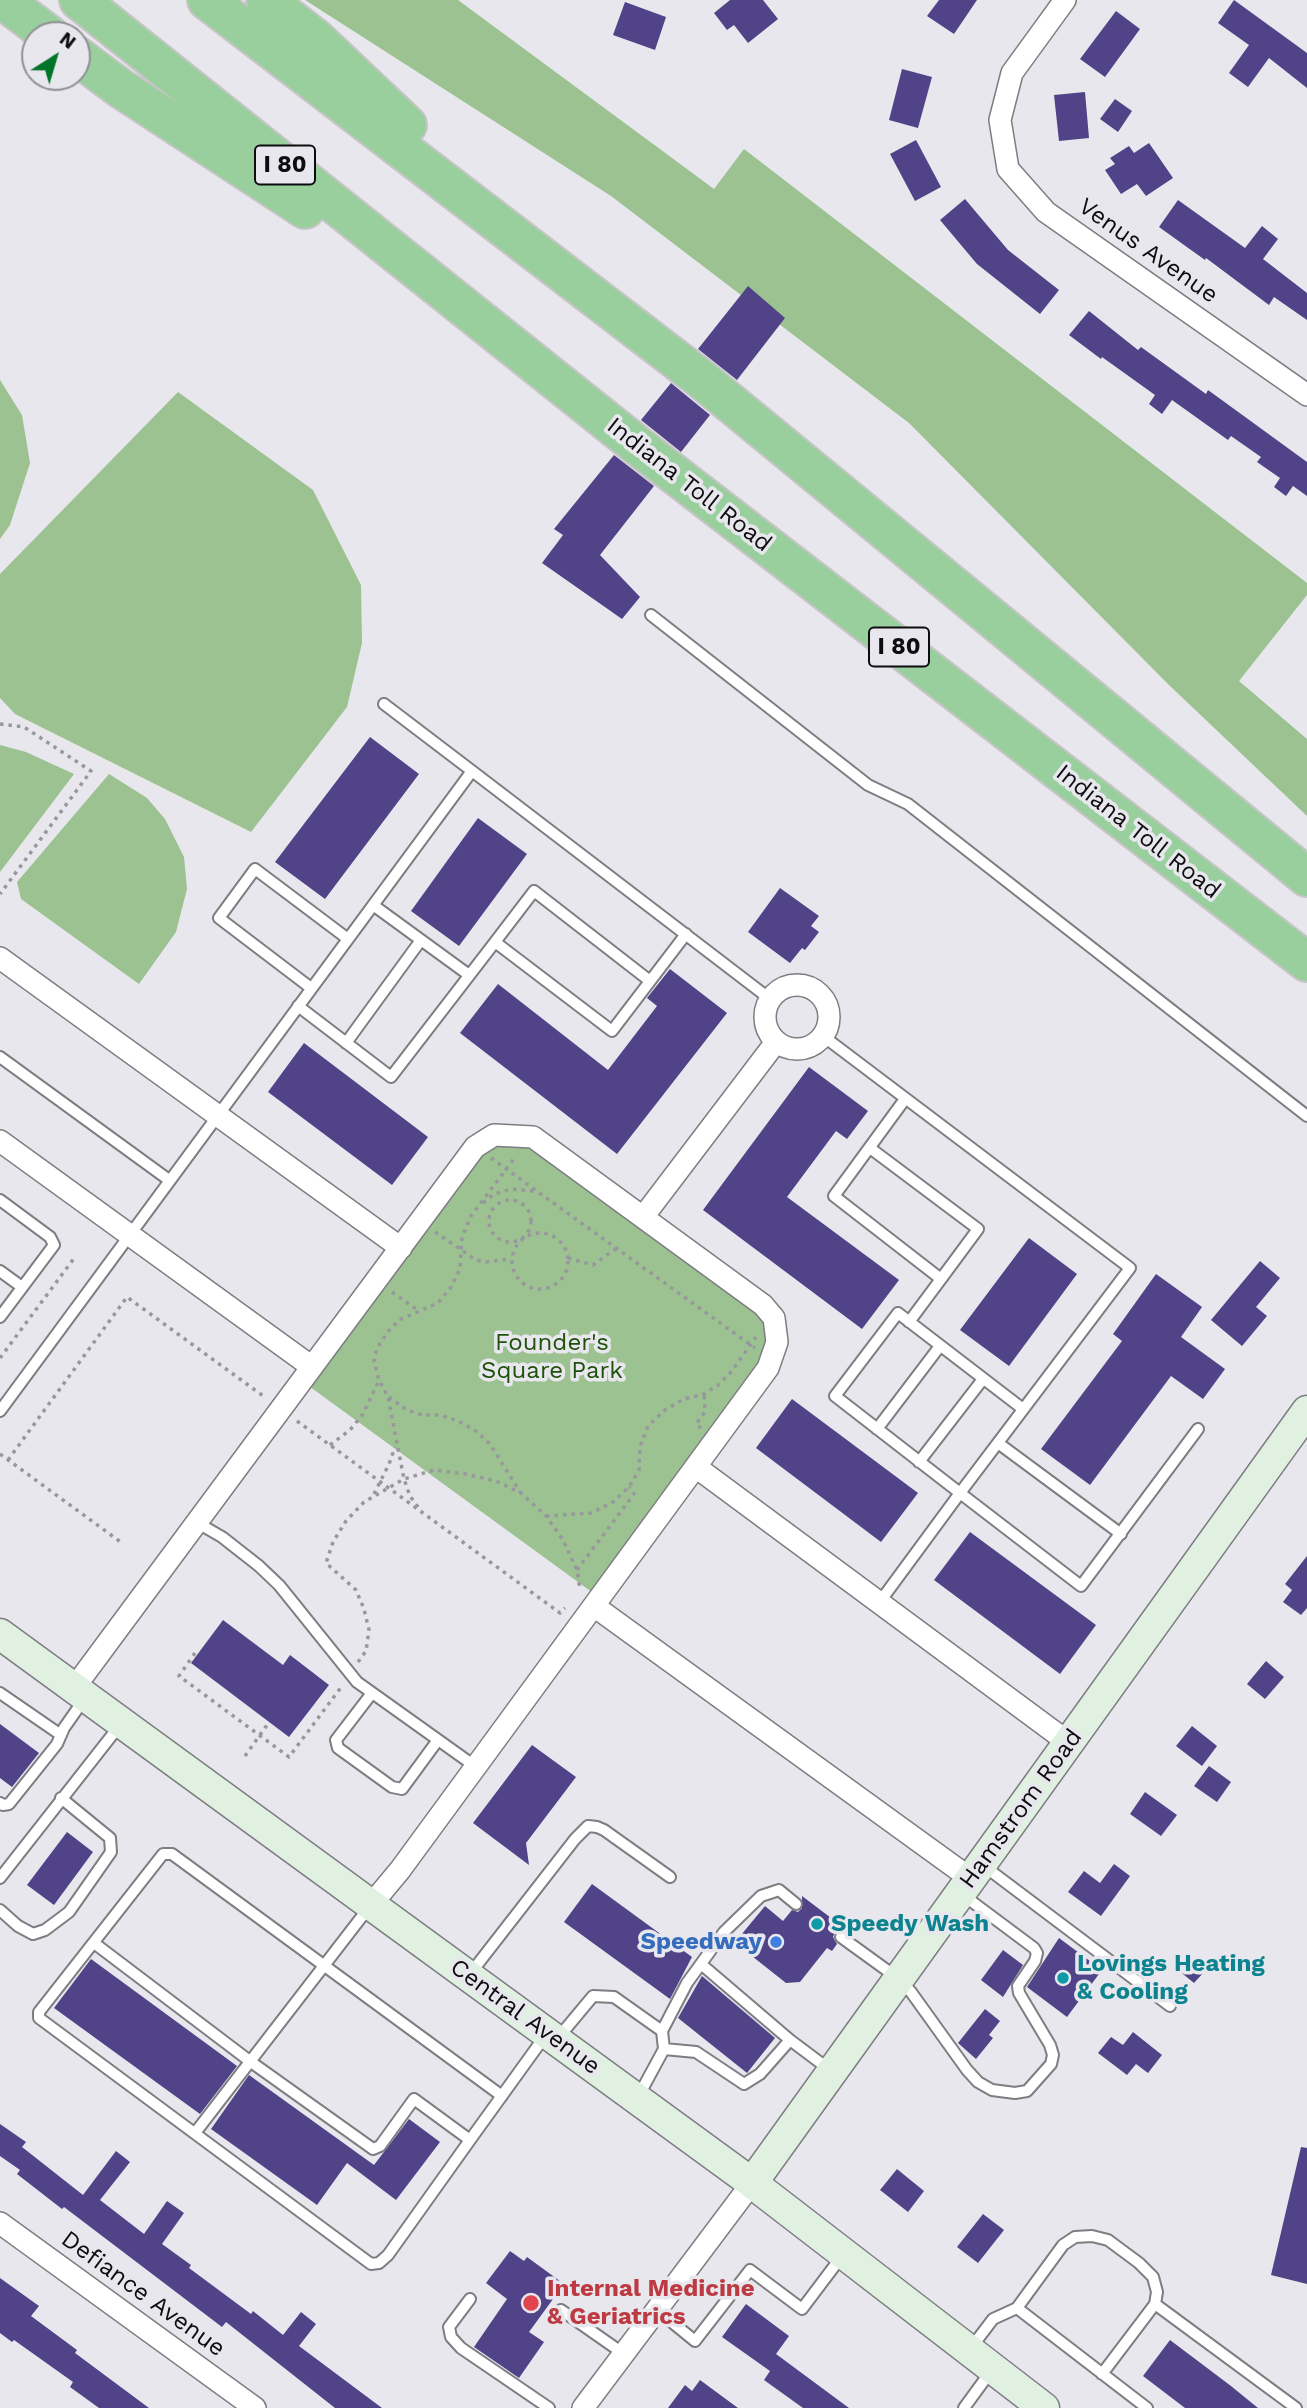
<!DOCTYPE html>
<style>
body{margin:0}
#map{position:relative;width:1307px;height:2408px;overflow:hidden;background:#e7e7ed;font-family:"Work Sans",sans-serif}
canvas{display:block}
.north{position:absolute;left:21px;top:21px;width:70px;height:70px;box-sizing:border-box;background:#e7e7ed;border:2px solid #909094;border-radius:50%;rotate:37deg;font-size:19px;font-weight:700;line-height:28px;text-align:center;color:#0d0d0f}
.north::after{content:'';display:block;margin:auto;width:24px;height:32px;background:#007529;clip-path:polygon(50% 0,100% 100%,50% 72%,0 100%)}
</style>
<div id="map">
<canvas width="1307" height="2408"></canvas>
<div class="north">N</div>
</div>
<script>
const c = document.querySelector('canvas').getContext('2d');
c.lineJoin = 'round';
function fill(path, color) {
  c.fillStyle = color;
  c.fill(path, 'evenodd');
}
function toPath(rows) {
  const path = new Path2D();
  for (const r of rows) {
    if (r.length === 3) {
      path.moveTo(r[0] + r[2], r[1]);
      path.arc(r[0], r[1], r[2], 0, 2 * Math.PI);
      continue;
    }
    path.moveTo(r[0], r[1]);
    for (let i = 2; i < r.length; i += 2) path.lineTo(r[i], r[i + 1]);
  }
  return path;
}
function strokePath(path, color, width, dash) {
  c.strokeStyle = color;
  c.lineWidth = width;
  c.lineCap = dash ? 'butt' : 'round';
  c.setLineDash(dash || []);
  c.stroke(path);
}
function write(font, color, halo, rows, align = 'center') {
  c.font = font + ' "Work Sans",sans-serif';
  c.lineWidth = 7;
  c.setLineDash([]);
  c.textBaseline = 'middle';
  c.strokeStyle = halo;
  c.fillStyle = color;
  for (const [text, x, y, turn = 0] of rows) {
    c.save();
    c.translate(x, y);
    c.rotate((+turn || 0) * Math.PI / 180);
    c.textAlign = isNaN(turn) ? turn : align;
    if (halo) c.strokeText(text, 0, 0);
    c.fillText(text, 0, 0);
    c.restore();
  }
}
const green = toPath([
 [305,0,458,0,714,189,744,149,1307,583,1307,595,1239,681,1307,739,1307,816,1169,685,909,423,611,196],
 [0,380,22,415,30,463,10,525,0,539],
 [178,392,313,490,361,585,362,643,347,707,251,832,15,714,0,698,0,574],
 [0,745,26,752,74,774,0,872],
 [109,774,147,798,165,819,184,857,187,889,176,932,139,984,21,899,17,882],
 [516,1136,763,1305,777,1342,600,1598,302,1381,475,1147]
]);
const building = toPath([
 [730,0,763,0,778,19,748,43,734,25,727,30,714,13],
 [939,0,977,0,954,34,927,16],
 [1234,0,1307,53,1307,88,1269,58,1248,87,1229,73,1249,45,1218,23],
 [625,2,666,17,655,50,613,35],
 [1116,11,1140,29,1105,77,1080,59],
 [902,69,932,77,918,128,889,120],
 [1085,92,1089,138,1059,141,1054,95],
 [1115,99,1132,111,1118,132,1100,119],
 [916,140,941,187,915,201,890,154],
 [1149,143,1173,178,1146,196,1137,184,1121,194,1105,170,1115,164,1110,158,1129,146,1134,153],
 [965,199,1008,250,1059,290,1040,314,977,264,940,220],
 [1178,200,1245,248,1262,226,1278,239,1263,259,1307,293,1307,320,1274,297,1269,305,1206,258,1205,260,1159,227],
 [748,286,785,318,737,380,698,349],
 [1089,311,1138,350,1141,347,1206,394,1208,390,1307,462,1307,496,1293,486,1286,496,1274,487,1280,478,1257,462,1261,457,1231,436,1228,440,1172,400,1162,414,1149,404,1155,395,1102,357,1101,359,1069,335],
 [671,383,710,415,681,452,641,420],
 [614,455,654,486,600,555,640,597,622,619,542,563,563,535,554,529],
 [370,737,419,774,325,899,275,862],
 [478,818,527,854,459,946,411,911],
 [780,888,819,916,811,926,819,932,805,950,802,948,790,963,748,932],
 [670,969,727,1013,617,1154,460,1033,498,984,608,1070,657,1006,647,998],
 [304,1043,428,1137,392,1185,268,1092],
 [809,1067,868,1111,847,1139,836,1131,787,1197,899,1280,862,1329,703,1210],
 [1029,1238,1077,1274,1009,1366,960,1330],
 [1260,1261,1280,1278,1256,1307,1267,1316,1242,1346,1211,1320],
 [1156,1274,1202,1307,1181,1337,1225,1369,1203,1399,1171,1376,1090,1485,1041,1449,1122,1341,1113,1334],
 [792,1399,918,1493,881,1542,756,1448],
 [970,1532,1096,1625,1060,1674,934,1580],
 [1307,1556,1307,1608,1301,1615,1283,1602,1292,1590,1285,1584],
 [223,1620,283,1665,290,1655,329,1685,289,1737,191,1663],
 [1266,1661,1284,1677,1265,1699,1247,1684],
 [0,1724,39,1753,12,1787,0,1778],
 [1192,1726,1217,1746,1202,1766,1176,1746],
 [532,1745,576,1777,526,1843,529,1865,473,1823],
 [1209,1766,1231,1782,1217,1802,1194,1786],
 [1145,1792,1177,1815,1161,1836,1130,1814],
 [67,1832,93,1852,54,1905,27,1885],
 [1114,1864,1130,1876,1101,1916,1068,1892,1084,1871,1100,1883],
 [592,1884,692,1957,670,1999,564,1922],
 [802,1896,847,1930,841,1929,835,1932,833,1937,837,1944,832,1951,827,1948,800,1982,786,1983,743,1949,741,1935,765,1906,783,1921,792,1910,798,1912,802,1908],
 [1059,1938,1102,1970,1067,2017,1027,1987],
 [1003,1950,1023,1965,1003,1997,981,1980],
 [1189,1958,1205,1971,1194,1983,1178,1970],
 [91,1959,237,2066,200,2114,54,2008],
 [702,1976,775,2038,747,2073,678,2018],
 [985,2009,1000,2021,989,2035,993,2038,976,2059,958,2043],
 [1133,2032,1162,2055,1148,2073,1136,2064,1127,2075,1098,2053,1111,2037,1123,2045],
 [249,2075,374,2165,409,2119,440,2142,396,2200,347,2163,317,2205,211,2129],
 [0,2124,26,2142,22,2147,83,2195,116,2151,130,2162,100,2200,144,2234,167,2201,184,2213,162,2244,191,2265,189,2268,251,2314,253,2311,283,2335,301,2312,316,2324,299,2346,382,2408,335,2408,226,2322,222,2327,64,2207,62,2209,17,2174,20,2170,0,2156],
 [1301,2147,1307,2148,1307,2284,1271,2275],
 [897,2169,924,2191,908,2212,880,2190],
 [983,2214,1004,2230,978,2263,957,2247],
 [510,2251,524,2261,527,2257,564,2284,529,2332,544,2342,519,2378,474,2347,507,2299,486,2283],
 [0,2278,39,2306,31,2316,77,2350,75,2353,149,2408,99,2408,70,2387,73,2382,14,2340,12,2342,0,2333],
 [746,2304,789,2336,776,2354,849,2408,803,2408,764,2380,770,2371,722,2337],
 [1170,2340,1231,2386,1258,2408,1185,2408,1143,2376],
 [700,2380,738,2408,668,2408,685,2385,692,2391]
]);
const path = toPath([
 [0,724,24,727,91,771,0,894],
 [491,1158,755,1348],
 [510,1221,21],
 [483,1203,494,1194,511,1189,534,1191],
 [435,1232,476,1260,486,1262,511,1259],
 [540,1261,28],
 [568,1258,593,1265,617,1248],
 [392,1292,419,1311],
 [0,1358,75,1257],
 [389,1397,407,1410,422,1415,440,1415,458,1421,476,1431,490,1444,520,1492],
 [297,1421,560,1613,565,1608],
 [701,1428,696,1424,705,1412,704,1394],
 [330,1445,350,1430,363,1414,379,1380],
 [0,1454,122,1543],
 [8,1460,127,1297,266,1398],
 [374,1494,389,1464,395,1447],
 [418,1507,410,1496,404,1479,388,1397,379,1380,374,1361,377,1348,390,1329,401,1319,438,1303,451,1287,460,1269,462,1237,471,1216,516,1156],
 [546,1516,591,1513,613,1502,629,1487,639,1470,640,1447,648,1426,665,1410,684,1399,704,1394,718,1385,731,1372,756,1337],
 [577,1570,634,1494,629,1487],
 [195,1653,179,1676,289,1757,342,1686],
 [358,1662,366,1651,369,1630,364,1609,356,1590,326,1563,333,1542,346,1521,364,1502,404,1479,434,1470,465,1474,496,1481,521,1493,546,1516,563,1540,577,1570,580,1590],
 [245,1756,267,1725]
]);
const lane = toPath([
 [651,615,868,785,908,804,1307,1116],
 [384,704,472,771],
 [373,905,469,975],
 [495,942,534,891,650,981],
 [311,988,219,918,255,869,348,939],
 [298,1006,391,1077,495,942,612,1031,686,934],
 [823,1036,1130,1268,960,1493,835,1396,898,1313,1023,1409],
 [346,1043,421,940],
 [0,1057,169,1180],
 [870,1148,978,1229,941,1279,834,1196,905,1099],
 [0,1200,50,1237,54,1245,0,1317],
 [0,1271,22,1287],
 [909,1322,941,1279],
 [0,1411,472,771,770,999],
 [877,1429,940,1346],
 [998,1443,1121,1534],
 [919,1462,983,1379],
 [196,1522,222,1537,259,1566,279,1585,357,1682,476,1767],
 [879,1603,960,1493,1081,1586,1198,1429],
 [0,1693,61,1735],
 [372,1693,336,1740,338,1748,392,1787,402,1789,438,1740],
 [0,1803,3,1805,9,1804,57,1744,64,1728,85,1698],
 [984,1866,1170,2006],
 [0,1878,120,1725],
 [0,1910,18,1926,33,1934,45,1930,69,1912,111,1852,110,1838,61,1798],
 [841,1937,899,1979,911,1992,967,2070,978,2082,992,2090,1015,2093,1027,2091,1051,2064,1053,2055,1050,2045,1019,1993,1018,1986,1035,1961,1037,1953,1034,1948,963,1895],
 [94,1943,251,2062,373,2149,380,2146,414,2099,470,2140,545,2036],
 [701,1964,790,2040],
 [470,1974,575,1839,588,1826,597,1827,604,1830,670,1877],
 [662,2031,687,1983,724,1932,761,1896,779,1890,796,1904],
 [558,2038,593,1996,614,1997,662,2031,664,2049,638,2097],
 [664,2049,696,2052,744,2084,760,2074,790,2040,830,2070],
 [195,2133,370,1906],
 [470,2140,388,2255,379,2263,371,2264,39,2018,39,2012,163,1854,172,1854,502,2096],
 [470,2299,449,2327,451,2337,461,2348,549,2408],
 [1155,2304,1296,2408],
 [1017,2308,1147,2408],
 [561,2310,624,2354],
 [657,2310,695,2341,750,2270,802,2309,842,2256],
 [971,2348,993,2319,1017,2308,1063,2245,1075,2237,1092,2236,1108,2240,1139,2263,1153,2277,1157,2292,1155,2304,1102,2374],
 [964,2408,991,2371]
]);
const street = toPath([
 [1065,0,1012,73,1000,120,1008,169,1046,212,1307,395],
 [0,958,401,1248],
 [797,1017,32],
 [0,1141,312,1367],
 [643,1217,776,1042],
 [696,1467,1069,1743],
 [594,1606,971,1879],
 [74,1688,475,1147,494,1135,533,1137,763,1305,774,1318,777,1342,768,1368,400,1870,370,1906],
 [0,2223,255,2408],
 [583,2408,752,2183]
]);
const secondary = toPath([
 [0,1634,752,2183,1044,2408],
 [752,2183,1307,1411]
]);
const highway = toPath([
 [3,0,49,35],
 [79,0,643,450,1307,962],
 [207,0,700,378,1307,877],
 [266,0,316,39,407,125],
 [77,56,120,88,305,209]
]);
const markers = [
 [817,1924,7,"#0f9aa8"],
 [776,1942,7,"#3f7fe0"],
 [1063,1978,7,"#0f9aa8"],
 [531,2303,9,"#e0444e"]
];
const shields = [
 [285,165,60],
 [899,647,60]
];
const shieldNames = [
 ["I 80",285,165],
 ["I 80",899,647]
];
const streetNames = [
 ["Venus Avenue",1148,251,35],
 ["Indiana Toll Road",689,485,38],
 ["Indiana Toll Road",1138,832,38],
 ["Hamstrom Road",1021,1809,-54],
 ["Central Avenue",525,2017,36],
 ["Defiance Avenue",143,2294,36]
];
const parkNames = [
 ["Founder's",552,1343],
 ["Square Park",552,1371]
];
const cultureNames = [
 ["Speedy Wash",831,1924],
 ["Lovings Heating",1077,1964],
 ["& Cooling",1077,1992]
];
const shopNames = [
 ["Speedway",762,1942]
];
const healthNames = [
 ["Internal Medicine",547,2289],
 ["& Geriatrics",547,2317]
];
fill(green, '#9cc292');
fill(building, '#514388');
strokePath(lane, '#7d7d82', 14);
strokePath(street, '#7d7d82', 24);
strokePath(secondary, '#7d7d82', 33);
strokePath(highway, '#c5c5c5', 42);
strokePath(path, '#97979c', 3.5, [3.5, 5]);
strokePath(lane, '#fff', 10);
strokePath(street, '#fff', 21);
strokePath(secondary, '#e0f1e2', 30);
strokePath(highway, '#99cf9d', 38);
for (const [x, y, r, color] of markers) {
  const dot = new Path2D();
  dot.arc(x, y, r, 0, 2 * Math.PI);
  c.fillStyle = color;
  c.fill(dot);
  strokePath(dot, '#e7e7ed', 2.5);
}
for (const [x, y, w] of shields) {
  const box = new Path2D();
  box.roundRect(x - w / 2, y - 19.5, w, 39, 5);
  c.fillStyle = '#e7e7ed';
  c.fill(box);
  strokePath(box, '#0d0d0f', 2);
}
write('bold 23px', '#0d0d0f', null, shieldNames);
write('24px', '#0d0d0f', '#e7e7ed', streetNames);
write('24px', '#1e5109', '#e7e7ed', parkNames);
write('bold 24px', '#0d838f', '#e7e7ed', cultureNames, 'left');
write('bold 24px', '#366cbe', '#e7e7ed', shopNames, 'right');
write('bold 24px', '#be3a42', '#e7e7ed', healthNames, 'left');
</script>
